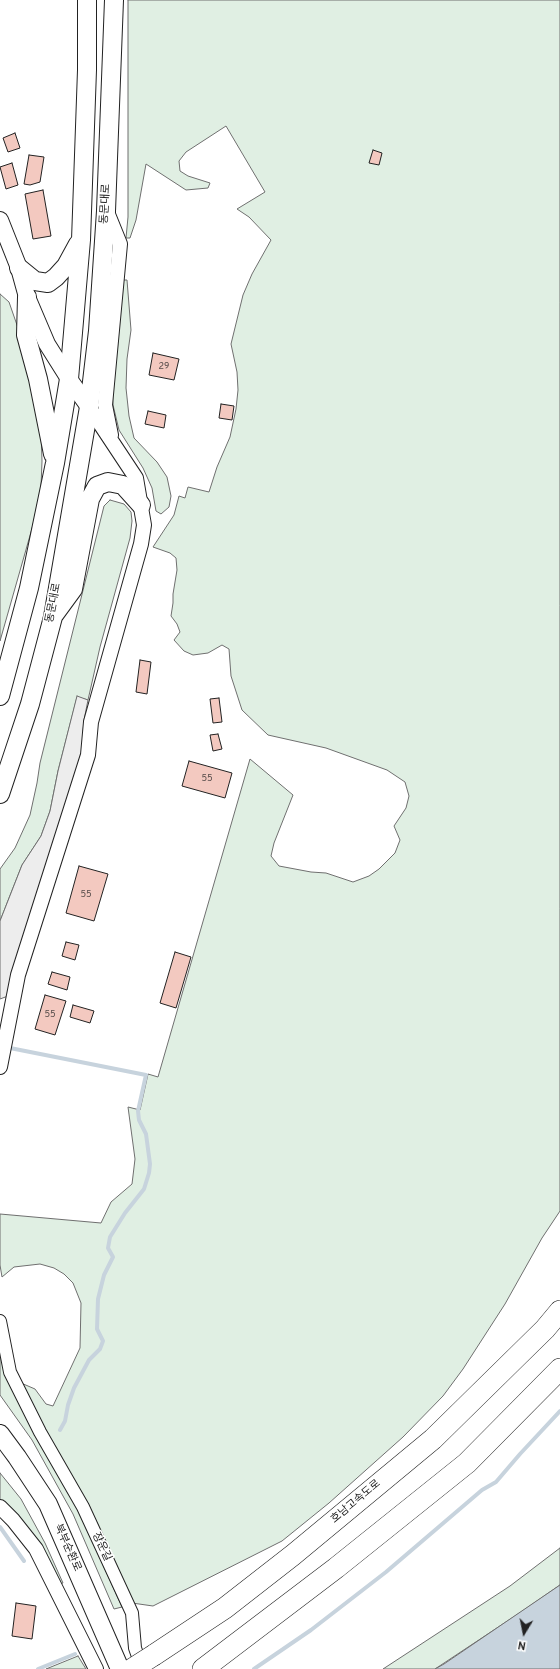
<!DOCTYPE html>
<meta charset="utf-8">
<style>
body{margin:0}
#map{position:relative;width:560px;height:1669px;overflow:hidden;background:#fff;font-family:Overpass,sans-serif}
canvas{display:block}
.north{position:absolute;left:504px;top:1613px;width:40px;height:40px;-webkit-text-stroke:3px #fff;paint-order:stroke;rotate:190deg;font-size:11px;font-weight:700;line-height:16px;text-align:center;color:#222}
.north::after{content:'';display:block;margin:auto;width:14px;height:18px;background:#222;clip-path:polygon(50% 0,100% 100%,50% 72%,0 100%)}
</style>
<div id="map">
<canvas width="560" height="1669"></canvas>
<div class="north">N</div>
</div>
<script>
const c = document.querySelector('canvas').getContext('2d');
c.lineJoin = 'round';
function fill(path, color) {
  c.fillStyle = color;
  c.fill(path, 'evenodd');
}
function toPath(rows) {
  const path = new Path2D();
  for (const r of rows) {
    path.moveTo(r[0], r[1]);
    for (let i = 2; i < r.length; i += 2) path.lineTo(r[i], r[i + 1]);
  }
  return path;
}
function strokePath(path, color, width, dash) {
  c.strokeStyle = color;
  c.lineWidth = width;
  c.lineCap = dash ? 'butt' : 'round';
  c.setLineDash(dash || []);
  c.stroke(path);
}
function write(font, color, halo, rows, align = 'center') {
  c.font = font + ' Overpass,"Noto Sans KR",sans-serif';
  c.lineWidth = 3;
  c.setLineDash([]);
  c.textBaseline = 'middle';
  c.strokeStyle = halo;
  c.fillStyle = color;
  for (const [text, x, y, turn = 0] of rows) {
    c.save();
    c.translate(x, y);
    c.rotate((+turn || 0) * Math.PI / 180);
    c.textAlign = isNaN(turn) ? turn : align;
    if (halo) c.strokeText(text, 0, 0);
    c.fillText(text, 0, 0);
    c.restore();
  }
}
const green = toPath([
 [128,0,560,0,560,1211,542,1238,505,1304,463,1369,443,1396,403,1437,329,1503,282,1541,153,1606,132,1603,86,1507,21,1383,35,1389,46,1404,53,1406,80,1348,81,1303,73,1283,64,1274,54,1268,40,1264,14,1267,2,1277,0,1265,0,1214,101,1223,111,1202,132,1184,135,1159,128,1107,140,1110,148,1074,158,1077,250,759,293,795,274,843,271,856,279,866,311,872,326,873,353,882,369,876,379,869,395,853,400,840,394,826,406,808,409,796,405,782,387,770,326,748,268,735,242,710,231,676,229,649,222,645,208,653,193,655,184,651,174,640,180,632,177,624,171,616,173,603,173,594,177,570,176,558,170,553,153,547,174,515,179,496,185,498,188,487,209,492,217,467,230,437,236,409,238,390,237,372,231,344,243,295,252,274,271,240,249,217,237,209,265,192,226,126,186,152,179,161,180,171,188,176,210,183,208,188,186,190,146,164,136,220,130,238,126,238,128,217,128,0],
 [122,280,127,280,131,330,127,359,126,388,129,416,134,438,157,462,167,477,171,496,169,507,161,514,156,511,152,488,143,468,119,430,113,405,112,386,122,280],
 [0,294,9,302,34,374,41,432,42,461,41,487,33,525,0,641,0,294],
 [110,500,124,504,131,512,132,521,130,538,100,647,88,700,77,697,58,771,50,811,41,836,22,865,0,921,0,869,15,848,30,815,37,783,40,763,104,506,110,500],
 [0,1347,78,1509,122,1607,114,1609,73,1514,32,1440,0,1395,0,1347],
 [0,1473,21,1499,45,1543,63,1583,60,1584,0,1504,0,1473],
 [560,1548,560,1585,521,1612,435,1669,383,1669,510,1586,560,1548],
 [78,1656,86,1669,46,1669,78,1656]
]);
const parking = toPath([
 [77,696,88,700,84,720,80,772,8,996,0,999,0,921,22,865,41,836,50,811,58,771,77,696]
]);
const water = toPath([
 [560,1585,560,1669,435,1669,444,1664,560,1585]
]);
const stream = toPath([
 [10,1048,146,1075,138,1111,139,1120,146,1134,150,1164,149,1173,144,1189,125,1213,110,1237,108,1248,113,1257,104,1275,98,1299,97,1329,103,1341,100,1349,89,1360,74,1388,68,1405,65,1421,60,1430],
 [0,1527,24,1561],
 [38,1669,75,1654],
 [254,1669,311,1630,386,1572,482,1490,496,1482,520,1454,560,1411]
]);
const building = toPath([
 [15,133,20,148,8,152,3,138,15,133],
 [373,150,382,153,379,165,369,163,373,150],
 [29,155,44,157,40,182,30,185,24,184,29,155],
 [12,163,18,185,6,189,0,167,12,163],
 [43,190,51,236,33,239,25,194,43,190],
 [153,353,179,359,174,380,149,375,153,353],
 [221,404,234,406,232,420,219,418,221,404],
 [148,411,166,415,164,428,145,424,148,411],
 [140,660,151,662,147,694,136,692,140,660],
 [219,698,222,722,213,723,210,699,219,698],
 [218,734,222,749,213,751,210,735,218,734],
 [189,761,232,773,225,798,182,786,189,761],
 [79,866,108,874,94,921,66,913,79,866],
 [66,942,79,945,75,960,62,956,66,942],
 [175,952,191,957,176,1008,160,1003,175,952],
 [52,972,70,977,67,990,48,984,52,972],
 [45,995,66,1001,55,1035,35,1029,45,995],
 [73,1005,94,1011,90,1023,70,1017,73,1005],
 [16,1603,36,1606,32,1639,12,1636,16,1603]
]);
const minor = toPath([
 [0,1321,10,1372,40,1432,83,1507,132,1613,135,1648,142,1668]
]);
const tertiary = toPath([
 [107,212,120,244,105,405,111,435],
 [0,1067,18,975,88,755,91,722,141,544,144,525,136,478,89,407],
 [0,1507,13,1520,36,1549,96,1669]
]);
const secondary = toPath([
 [0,220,19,268,27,297,47,344,69,379,89,407]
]);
const primary = toPath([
 [19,268,35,281,48,283,56,277,66,266,78,244],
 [27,297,26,335,38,379,53,454],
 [54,615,73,589,90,499,97,486,108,482,123,485,141,505],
 [0,696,29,588,55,463,69,379,81,240,87,70,87,0],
 [0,794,30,704,53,617,89,407,98,331,106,211,114,0],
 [0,1434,17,1457,48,1504,120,1669]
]);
const motorway = toPath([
 [154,1655,225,1608,293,1555,433,1439,545,1329,560,1311],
 [203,1669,336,1568,467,1463,560,1369]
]);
const motorwayBridge = toPath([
 [132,1669,154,1655]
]);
const numberNames = [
 ["29",164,367],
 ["55",207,779],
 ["55",86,895],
 ["55",50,1015]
];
const streetNames = [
 ["동문대로",106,204,-87],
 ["동문대로",54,603,-79],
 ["호남고속도로",356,1502,-40],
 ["장운길",101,1547,65],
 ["북부순환로",67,1548,66]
];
fill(green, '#e0efe3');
strokePath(green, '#6f6f6f', 1);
fill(parking, '#ededed');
strokePath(parking, '#6f6f6f', 1);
fill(water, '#c7d3dd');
strokePath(water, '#6f6f6f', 1);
strokePath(stream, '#c7d3dd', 4);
fill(building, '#f3c9c0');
strokePath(building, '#222', 1);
strokePath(minor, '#222', 14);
strokePath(tertiary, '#222', 16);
strokePath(secondary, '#222', 18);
strokePath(primary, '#222', 20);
strokePath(motorway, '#222', 22);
strokePath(minor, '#fff', 12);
strokePath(tertiary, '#fff', 14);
strokePath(secondary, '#fff', 16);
strokePath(primary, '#fff', 18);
strokePath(motorway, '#fff', 21);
strokePath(motorwayBridge, '#222', 22, []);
strokePath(motorwayBridge, '#fff', 21);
write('9px', '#564c4a', null, numberNames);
write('11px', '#222', '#fff', streetNames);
</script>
